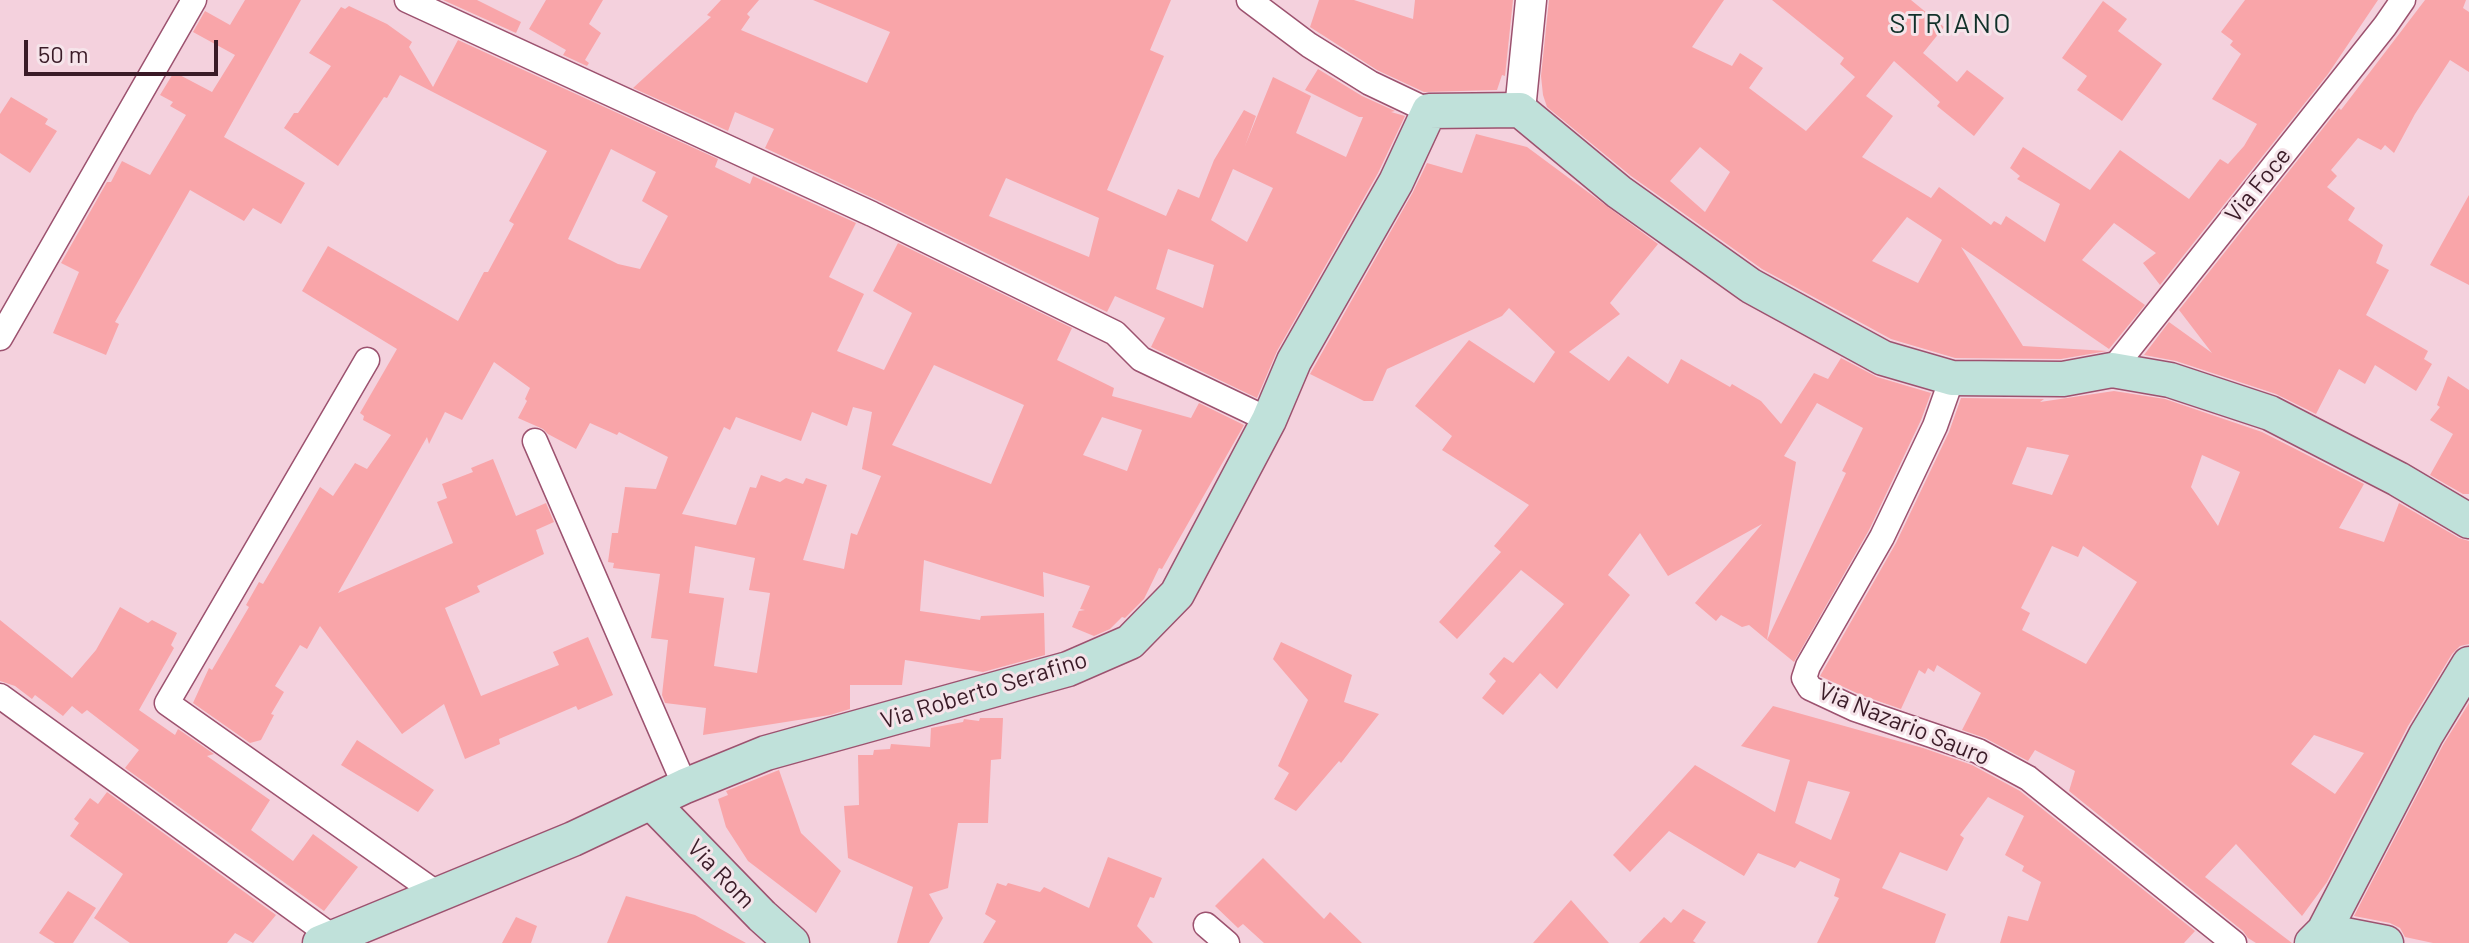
<!DOCTYPE html>
<style>
body{margin:0}
#map{position:relative;width:2469px;height:943px;overflow:hidden;background:#f4d1dd;font-family:Barlow,sans-serif}
canvas{display:block}
.scale{position:absolute;left:24px;top:40px;width:194px;height:36px;box-sizing:border-box;border:4px solid #3a1b27;border-top:0;padding-left:10px;font-size:24px;line-height:28px;white-space:nowrap;color:#3a1b27;-webkit-text-stroke:6px #f6e4ea;paint-order:stroke}
</style>
<div id="map">
<canvas width="2469" height="943"></canvas>
<div class="scale">50 m</div>
</div>
<script>
const c = document.querySelector('canvas').getContext('2d');
c.lineJoin = 'round';
function fill(path, color) {
  c.fillStyle = color;
  c.fill(path, 'evenodd');
}
function toPath(rows) {
  const path = new Path2D();
  for (const r of rows) {
    path.moveTo(r[0], r[1]);
    for (let i = 2; i < r.length; i += 2) path.lineTo(r[i], r[i + 1]);
  }
  return path;
}
function strokePath(path, color, width, dash) {
  c.strokeStyle = color;
  c.lineWidth = width;
  c.lineCap = dash ? 'butt' : 'round';
  c.setLineDash(dash || []);
  c.stroke(path);
}
function write(font, color, halo, rows, align = 'center') {
  c.font = font + ' Barlow,sans-serif';
  c.lineWidth = 6;
  c.setLineDash([]);
  c.textBaseline = 'middle';
  c.strokeStyle = halo;
  c.fillStyle = color;
  for (const [text, x, y, turn = 0] of rows) {
    c.save();
    c.translate(x, y);
    c.rotate((+turn || 0) * Math.PI / 180);
    c.textAlign = isNaN(turn) ? turn : align;
    if (halo) c.strokeText(text, 0, 0);
    c.fillText(text, 0, 0);
    c.restore();
  }
}
const building = toPath([
 [245,0,301,0,224,137,305,183,281,224,253,208,244,221,190,190,115,322,119,324,106,355,53,333,79,272,61,263,107,182,111,182,122,161,150,175,186,115,170,106,173,102,160,95,174,72,212,92,235,55,193,32,205,11,230,25],
 [443,0,477,0,521,22,516,33],
 [546,0,603,0,589,24,601,33,585,60,589,63,587,66,563,55,566,50,529,29],
 [721,0,759,0,747,14,750,17,741,30,867,83,890,32,813,0,1171,0,1150,50,1164,56,1107,190,1166,216,1178,189,1199,198,1214,160,1244,110,1256,116,1245,146,1273,77,1311,96,1296,133,1346,157,1363,117,1359,117,1305,90,1318,69,1362,96,1395,111,1391,112,1405,116,1378,173,1277,351,1257,398,1151,347,1165,318,1115,296,1107,312,879,201,765,148,774,129,735,112,728,131,633,88,711,17,707,15],
 [1233,169,1273,188,1247,242,1211,220],
 [1006,178,1099,218,1089,257,989,216],
 [1168,249,1214,265,1203,308,1156,289],
 [1319,0,1354,0,1413,19,1415,0,1513,0,1505,76,1502,75,1497,90,1424,92,1377,70,1310,27],
 [1549,0,1724,0,1692,47,1732,66,1740,53,1763,68,1749,88,1806,131,1855,77,1840,64,1844,58,1772,0,1911,0,1944,27,1923,53,1957,82,1967,70,2004,98,1974,136,1937,106,1940,102,1894,61,1866,96,1893,116,1862,157,1931,198,1939,187,1991,225,1994,221,2001,225,2006,216,2045,242,2060,204,2017,179,2020,176,2010,168,2023,147,2090,190,2120,150,2189,199,2220,159,2228,164,2244,146,2257,124,2212,99,2241,54,2230,45,2233,41,2221,32,2245,0,2378,0,2328,74,2160,285,2143,263,2156,253,2114,223,2082,260,2145,305,2109,349,1961,247,2023,346,2107,351,2061,359,1955,358,1891,339,1762,269,1631,176,1547,107,1543,95,1541,76],
 [1700,147,1730,172,1705,212,1670,181],
 [1907,217,1942,240,1918,283,1872,261],
 [2425,0,2466,0,2463,8,2469,12,2469,72,2450,60,2415,114,2394,153,2385,145,2381,150,2358,138,2331,170,2337,176,2327,187,2355,208,2348,220,2383,245,2376,263,2389,270,2366,315,2428,351,2424,359,2432,364,2416,391,2375,365,2365,384,2339,369,2316,414,2276,394,2176,361,2144,355,2169,322,2212,353,2179,310,2339,108,2341,110],
 [2103,1,2127,19,2118,31,2162,64,2122,121,2077,90,2087,76,2062,58],
 [349,6,387,24,412,42,409,47,433,87,458,40,718,159,715,167,750,184,753,176,856,223,829,277,864,294,837,351,884,370,912,313,873,291,898,243,1072,328,1057,360,1114,388,1112,396,1191,418,1199,403,1244,425,1162,569,1159,568,1144,599,1125,618,1122,617,1110,629,1094,636,1072,627,1079,611,1085,610,1080,609,1090,586,1043,572,1044,597,924,560,920,611,980,620,981,616,1044,613,1045,655,983,672,905,660,902,685,850,685,850,709,830,715,703,735,706,708,665,703,662,695,668,640,651,638,660,574,613,568,614,563,608,562,612,533,618,533,625,487,656,489,668,457,619,432,617,435,590,423,576,449,548,434,543,429,518,418,527,401,525,399,530,388,494,362,462,420,445,412,429,444,427,437,338,593,453,543,437,502,447,498,442,484,473,472,471,468,493,459,516,516,546,503,554,522,536,530,544,554,477,586,480,592,445,608,481,696,559,665,553,652,588,637,613,695,578,710,576,706,499,739,500,744,465,759,444,704,402,734,320,626,307,649,300,645,275,686,284,692,271,714,274,715,261,740,250,743,193,703,209,668,212,670,249,607,246,605,259,582,263,584,320,487,333,496,355,463,367,469,391,435,363,420,364,416,360,413,397,349,302,291,328,246,458,321,484,272,488,272,514,224,509,221,547,151,400,75,387,98,384,97,338,166,284,128,294,113,298,113,331,66,309,53,341,7,345,9],
 [611,149,656,172,642,201,668,216,640,269,618,264,568,239],
 [934,365,1024,405,991,484,892,445],
 [853,407,872,412,862,469,881,476,857,535,851,533,844,569,803,560,827,485,806,478,803,484,786,478,780,482,761,475,756,488,750,487,736,525,682,514,724,427,730,430,736,417,801,441,812,412,847,426],
 [1102,417,1142,430,1127,471,1083,455],
 [695,546,755,558,749,590,770,593,757,673,714,666,724,598,689,593],
 [11,97,48,119,45,124,57,131,30,173,0,153,0,114],
 [1476,134,1527,147,1658,244,1610,303,1620,314,1569,352,1609,381,1628,356,1668,384,1681,359,1730,387,1732,384,1761,401,1781,424,1814,373,1828,379,1841,358,1877,377,1931,393,1921,420,1869,530,1794,662,1767,640,1846,473,1842,471,1863,428,1817,403,1784,456,1796,462,1767,640,1749,625,1742,627,1721,615,1716,621,1695,603,1762,524,1668,576,1640,533,1608,575,1630,595,1557,689,1540,673,1503,715,1482,698,1496,681,1489,674,1504,657,1513,663,1564,604,1521,570,1457,639,1439,622,1501,552,1494,546,1529,505,1442,450,1452,436,1415,406,1469,340,1534,383,1555,352,1509,308,1502,316,1387,369,1373,401,1364,401,1310,374,1413,192,1427,163,1462,173],
 [2469,195,2469,285,2430,265],
 [2448,376,2469,390,2469,494,2463,494,2430,475,2453,434,2430,420,2440,407,2437,405],
 [2114,391,2165,399,2262,432,2364,484,2339,528,2384,542,2399,503,2459,538,2469,541,2469,644,2460,646,2452,654,2408,726,2327,882,2302,916,2236,844,2205,877,2292,943,2256,943,2248,938,2243,931,2069,791,2075,771,2035,750,2028,761,1985,738,1962,730,1981,693,1937,665,1934,672,1928,668,1925,674,1919,670,1901,709,1861,695,1820,676,1896,543,1949,432,1961,398,2044,399,2040,402],
 [2027,447,2069,455,2052,495,2012,484],
 [2202,455,2240,472,2218,526,2191,487],
 [2052,546,2078,557,2083,546,2137,582,2086,664,2022,630,2030,613,2021,608],
 [2314,735,2364,753,2335,794,2291,764],
 [120,607,148,623,152,620,177,633,171,645,174,648,139,710,175,735,178,729,214,754,207,756,270,800,251,830,293,861,313,834,358,867,324,911,125,768,139,750,87,710,82,714,72,706,63,716,35,695,32,699,15,686,0,681,0,620,72,678,96,650],
 [1281,642,1352,675,1344,702,1379,714,1341,763,1339,761,1296,811,1274,799,1289,773,1278,766,1308,700,1273,659],
 [2469,703,2469,943,2433,943,2405,937,2400,928,2390,923,2354,916,2443,745],
 [1773,706,1923,748,1972,765,2020,791,2195,931,2184,943,2000,943,2008,916,2028,921,2041,882,2022,871,2024,866,2005,855,2024,816,1988,797,1960,835,1964,838,1947,871,1900,852,1882,888,1946,914,1935,943,1817,943,1839,898,1834,896,1840,879,1800,861,1795,868,1758,853,1744,876,1669,831,1630,872,1613,855,1695,765,1775,812,1790,760,1741,746],
 [1808,781,1850,792,1831,840,1795,823],
 [980,718,1003,718,1001,759,991,760,988,823,958,823,948,888,929,894,943,918,929,943,897,943,913,887,848,858,844,806,859,805,858,755,873,755,874,750,890,749,891,744,930,747,931,728,963,722,964,719,979,721],
 [357,740,434,790,418,812,341,765],
 [779,770,801,833,841,871,816,913,748,861,726,827,718,799,728,795,726,791],
 [107,792,276,915,253,943,235,933,227,943,130,943,94,918,123,874,70,836,79,823,74,819,90,798,98,804],
 [1108,857,1162,878,1154,898,1150,897,1137,926,1153,943,983,943,996,921,985,914,997,883,1006,886,1008,883,1040,892,1044,887,1089,908],
 [1263,858,1324,919,1330,912,1362,943,1264,943,1243,924,1238,928,1215,906],
 [68,891,96,908,73,943,55,943,39,933],
 [626,896,695,915,746,943,607,943],
 [1571,900,1609,943,1533,943],
 [1683,909,1706,922,1693,941,1696,943,1639,943,1664,917,1671,923],
 [516,917,537,926,531,943,502,943]
]);
const minor = toPath([
 [407,0,872,214,1115,333,1141,359,1269,420],
 [1249,0,1309,45,1370,83,1429,111],
 [0,338,194,0],
 [367,360,167,703,439,895],
 [2112,370,2385,26,2403,0],
 [1952,378,1935,426,1882,537,1808,666,1804,678,1810,688,1855,709,1978,751,2028,778,2234,943],
 [535,441,685,786],
 [0,696,334,938],
 [1206,925,1227,943]
]);
const tertiary = toPath([
 [1520,110,1531,0]
]);
const secondary = toPath([
 [652,803,762,916,792,943],
 [2324,931,2386,943],
 [320,943,573,839,685,786,766,753,1068,669,1130,642,1177,594,1269,420,1294,361,1396,182,1429,111,1520,110,1619,192,1751,286,1883,358,1952,378,2063,379,2112,370,2170,380,2270,413,2398,479,2469,521],
 [2312,943,2324,931,2426,735,2469,664]
]);
const streetNames = [
 ["Via Foce",2258,185,-51],
 ["Via Roberto Serafino",984,690,-17],
 ["Via Nazario Sauro",1904,724,22],
 ["Via Rom",721,874,46]
];
const quarterNames = [
 ["STRIANO",1951,24]
];
fill(building, '#f9a5a9');
strokePath(minor, '#9c526f', 27);
strokePath(tertiary, '#9c526f', 33);
strokePath(secondary, '#9c526f', 37);
strokePath(minor, '#fff', 24);
strokePath(tertiary, '#fff', 30);
strokePath(secondary, '#c0e1da', 34);
write('24px', '#3a1b27', '#f6e4ea', streetNames);
c.letterSpacing = '2px';
write('28px', '#103029', '#f6e4ea', quarterNames);
c.letterSpacing = '0px';
</script>
